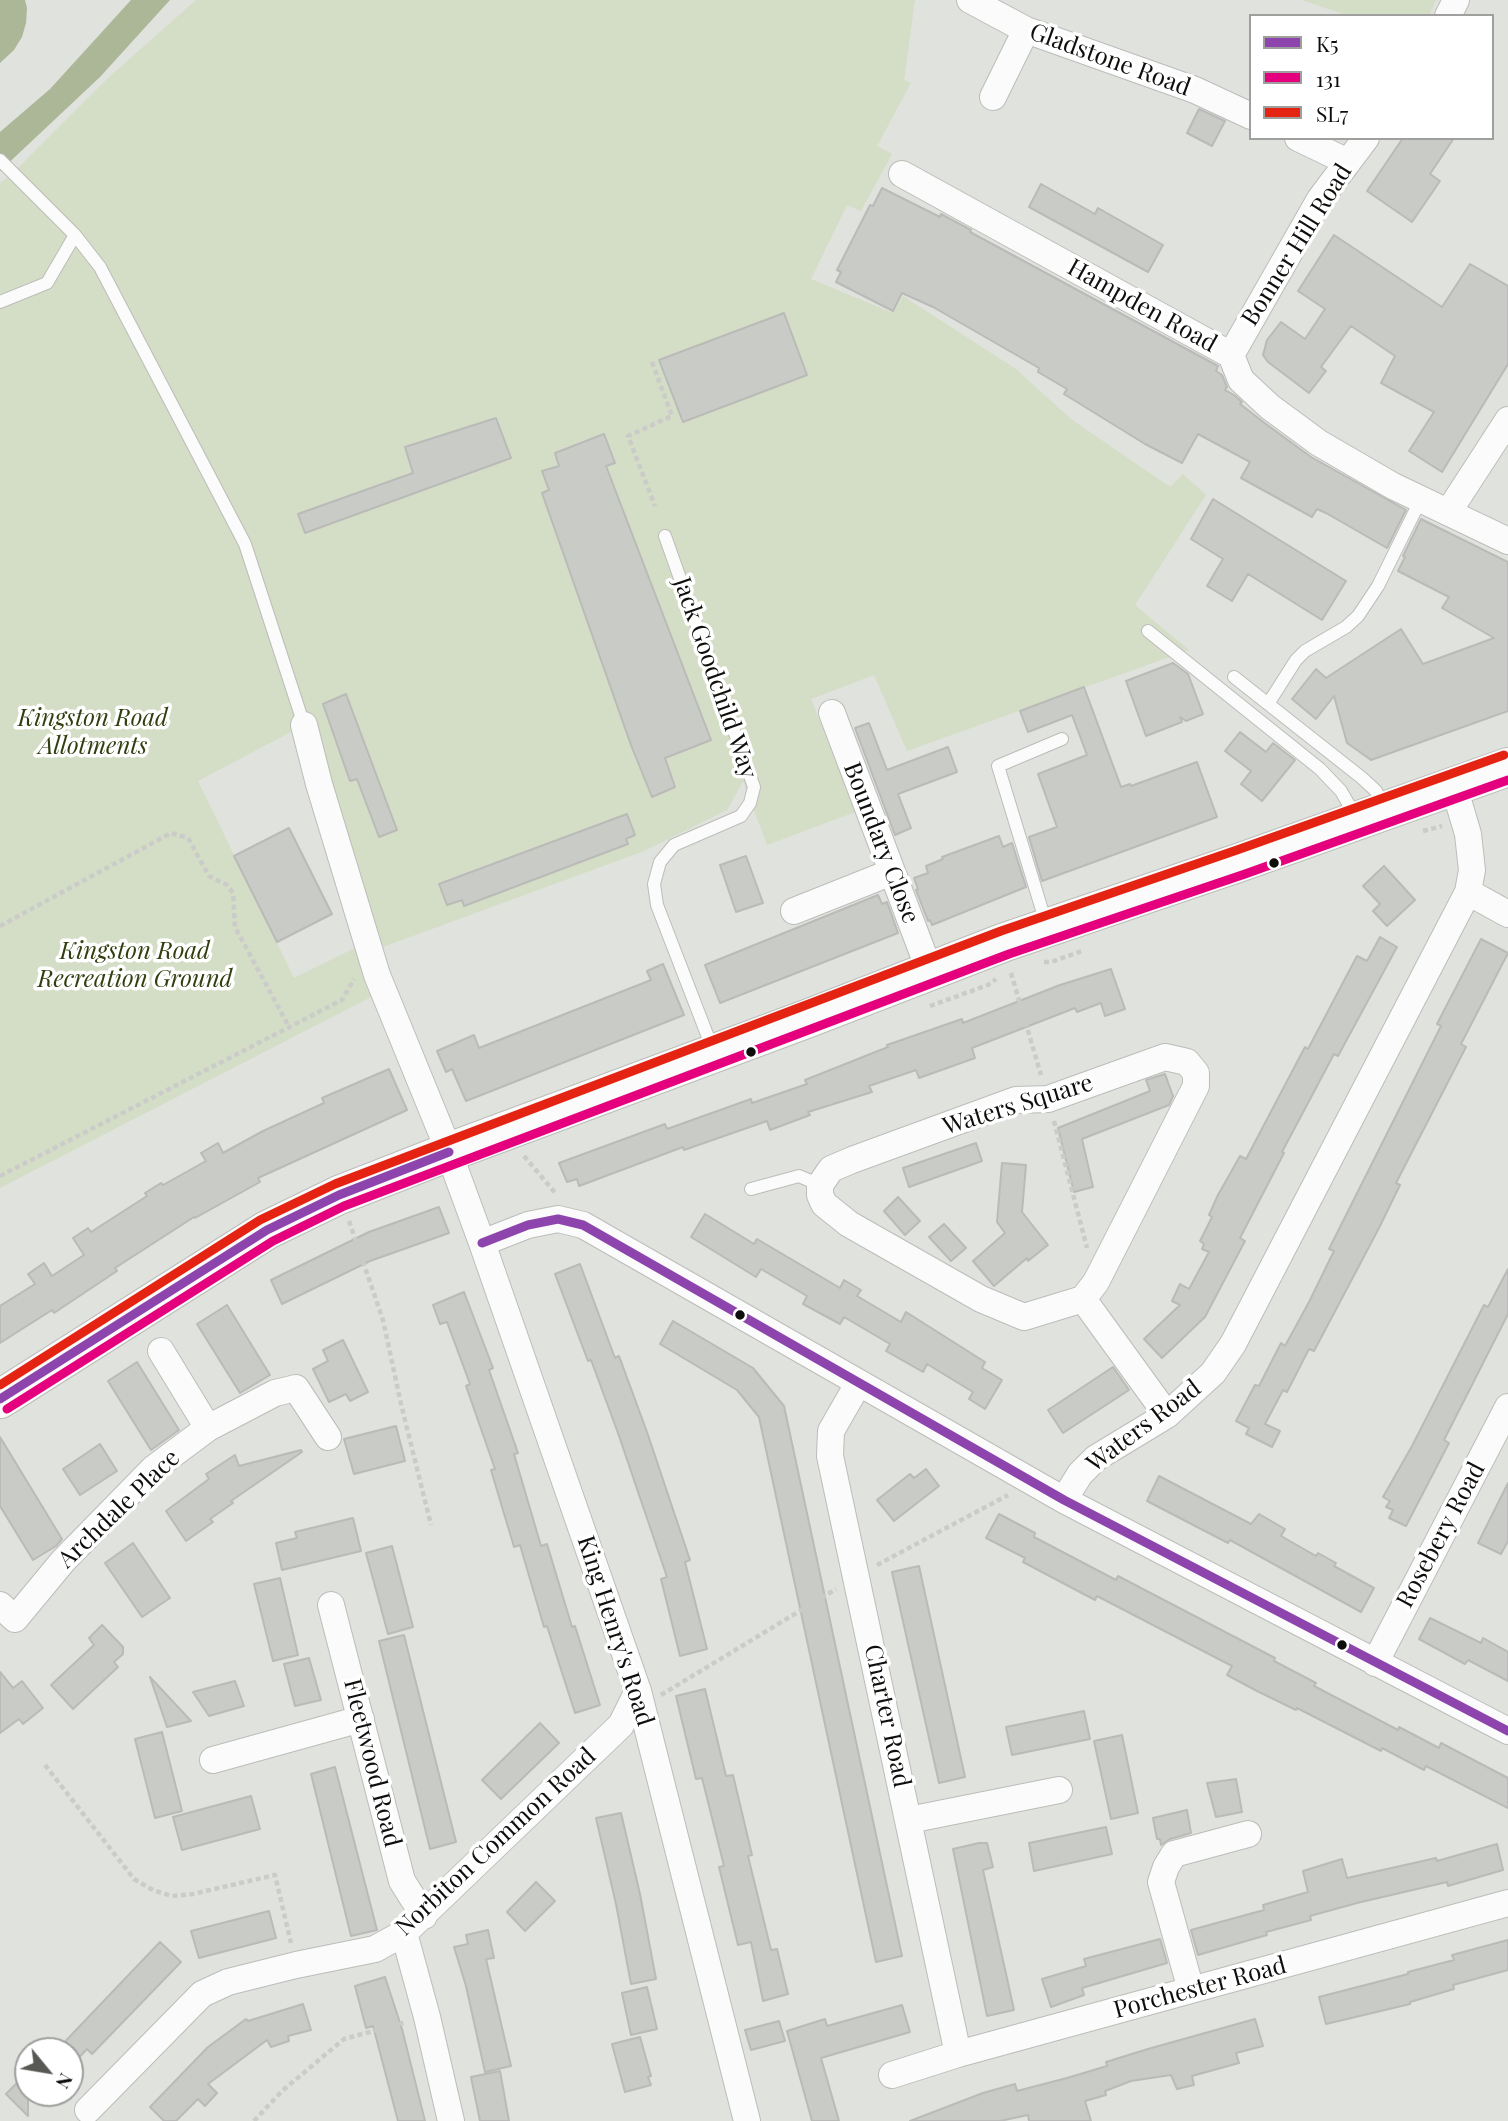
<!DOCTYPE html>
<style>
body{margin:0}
#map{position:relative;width:1508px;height:2121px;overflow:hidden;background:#e0e2dd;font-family:"Playfair Display",serif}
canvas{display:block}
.legend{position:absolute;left:1249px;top:14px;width:245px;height:126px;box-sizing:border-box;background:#fff;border:2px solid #9f9f9e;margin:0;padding:9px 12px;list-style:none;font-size:21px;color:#0e0f0c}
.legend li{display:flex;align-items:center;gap:14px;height:35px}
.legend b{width:35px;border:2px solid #9f9f9e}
.north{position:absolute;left:14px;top:2037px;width:70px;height:70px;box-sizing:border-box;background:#fff;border:2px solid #9f9f9e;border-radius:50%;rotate:120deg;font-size:19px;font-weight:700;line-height:28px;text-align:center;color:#0e0f0c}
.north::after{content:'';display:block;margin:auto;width:24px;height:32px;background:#585955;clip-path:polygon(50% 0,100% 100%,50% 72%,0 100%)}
</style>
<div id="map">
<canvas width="1508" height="2121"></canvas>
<ul class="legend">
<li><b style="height:9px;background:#8e44ad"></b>K5</li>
<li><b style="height:9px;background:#e5007d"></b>131</li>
<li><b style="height:9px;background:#e42313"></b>SL7</li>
</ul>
<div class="north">N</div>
</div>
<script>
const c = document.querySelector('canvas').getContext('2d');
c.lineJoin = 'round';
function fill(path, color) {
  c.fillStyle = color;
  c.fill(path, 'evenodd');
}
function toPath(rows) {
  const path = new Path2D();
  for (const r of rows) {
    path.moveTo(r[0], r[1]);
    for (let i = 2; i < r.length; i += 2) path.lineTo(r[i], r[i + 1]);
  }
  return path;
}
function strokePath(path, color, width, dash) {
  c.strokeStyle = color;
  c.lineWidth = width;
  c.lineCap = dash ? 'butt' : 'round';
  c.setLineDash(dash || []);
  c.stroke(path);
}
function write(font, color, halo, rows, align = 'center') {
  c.font = font + ' "Playfair Display",serif';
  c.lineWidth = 7;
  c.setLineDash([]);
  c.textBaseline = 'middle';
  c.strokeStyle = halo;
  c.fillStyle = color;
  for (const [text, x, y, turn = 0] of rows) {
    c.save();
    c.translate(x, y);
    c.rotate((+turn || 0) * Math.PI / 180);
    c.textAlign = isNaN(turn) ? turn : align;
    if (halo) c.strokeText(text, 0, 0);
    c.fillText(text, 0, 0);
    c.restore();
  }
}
const green = toPath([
 [196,0,915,0,904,80,911,83,877,146,892,154,861,211,847,205,811,279,893,313,903,296,1016,369,1071,419,1170,487,1183,474,1206,495,1135,605,1189,650,907,751,874,675,811,699,855,812,767,845,743,781,727,810,644,851,383,947,313,722,304,725,198,781,294,978,361,945,366,966,365,984,371,997,0,1188,0,183,12,174,107,79],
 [1302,0,1436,0,1429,16,1349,16]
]);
const water = toPath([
 [0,0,25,0,27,8,26,23,22,37,14,50,0,63],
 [131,0,170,0,100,77,0,171,0,132,50,89]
]);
const building = toPath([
 [1199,109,1225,121,1212,146,1187,133,1199,109],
 [1403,138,1454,138,1430,174,1440,181,1412,222,1367,191,1403,138],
 [1041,184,1095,214,1098,208,1163,245,1148,272,1029,207,1041,184],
 [882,188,940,217,941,214,971,230,970,232,1218,366,1216,371,1222,375,1227,387,1225,390,1234,395,1242,402,1240,404,1266,424,1311,457,1406,510,1387,548,1326,513,1317,509,1312,517,1241,478,1250,462,1198,434,1182,463,1145,444,1064,394,1067,389,1038,372,1039,368,933,307,902,293,893,311,836,282,841,272,837,270,870,205,873,206,882,188],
 [1334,235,1442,307,1470,264,1508,286,1508,364,1442,472,1409,451,1434,412,1381,383,1395,356,1351,326,1321,367,1326,371,1309,393,1268,362,1263,355,1267,340,1281,322,1305,339,1325,309,1298,291,1334,235],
 [784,313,807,375,683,422,659,360,784,313],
 [496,418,511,458,305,533,298,514,413,473,405,447,496,418],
 [604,434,615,463,606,466,711,740,665,758,675,787,652,797,631,745,542,493,549,490,542,471,559,466,555,453,604,434],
 [1213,499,1346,581,1322,620,1248,574,1232,601,1207,586,1223,559,1191,539,1213,499],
 [1421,519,1508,562,1508,711,1371,760,1347,743,1334,696,1316,719,1292,699,1316,669,1326,678,1401,629,1423,664,1494,638,1442,608,1449,597,1398,571,1405,557,1403,556,1421,519],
 [1173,663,1188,674,1203,714,1186,721,1180,717,1182,722,1146,736,1126,681,1173,663],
 [1084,687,1121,787,1130,784,1131,786,1197,762,1217,817,1042,881,1029,837,1057,827,1038,774,1087,755,1072,715,1028,732,1020,711,1084,687],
 [346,694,397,830,379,837,357,779,350,781,323,704,346,694],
 [869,723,887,770,948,747,957,772,898,794,911,828,895,835,855,728,869,723],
 [1240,732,1266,752,1273,743,1295,760,1262,801,1241,784,1251,771,1225,751,1240,732],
 [627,814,635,835,626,839,628,844,464,906,462,900,447,905,439,884,627,814],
 [289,828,332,914,277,942,234,856,289,828],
 [999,836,1003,847,1012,843,1026,887,932,925,930,920,928,921,916,890,918,889,914,878,928,873,926,866,943,859,942,857,999,836],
 [746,856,763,903,736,912,720,865,746,856],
 [1384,866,1415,900,1387,926,1373,911,1380,904,1363,886,1384,866],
 [878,895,882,904,887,902,898,933,720,1003,705,965,878,895],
 [1380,937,1397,947,1338,1056,1334,1054,1282,1152,1284,1153,1240,1238,1245,1241,1226,1277,1205,1317,1162,1358,1144,1339,1180,1305,1172,1301,1180,1284,1189,1289,1209,1252,1202,1249,1204,1244,1200,1241,1212,1217,1209,1215,1218,1195,1240,1156,1246,1159,1305,1047,1308,1049,1357,956,1367,961,1380,937],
 [1481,939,1508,953,1461,1044,1466,1047,1396,1183,1400,1185,1379,1228,1314,1351,1309,1349,1287,1392,1283,1390,1265,1424,1280,1431,1272,1447,1246,1434,1249,1428,1236,1421,1255,1385,1259,1386,1281,1343,1285,1346,1309,1302,1334,1251,1329,1249,1441,1026,1437,1024,1481,939],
 [663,964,684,1015,466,1101,452,1069,446,1072,437,1051,474,1035,479,1048,651,980,647,971,663,964],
 [1111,969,1125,1009,1105,1016,1101,1003,1077,1012,1075,1008,972,1048,975,1058,919,1078,916,1070,869,1086,872,1092,808,1112,810,1115,770,1130,767,1121,684,1150,683,1147,579,1186,577,1179,567,1182,559,1163,665,1124,667,1129,751,1099,752,1103,807,1084,805,1080,888,1047,887,1045,962,1019,963,1023,1060,985,1111,969],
 [389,1069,407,1110,258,1178,260,1182,195,1218,194,1217,115,1268,117,1271,54,1313,52,1310,0,1343,0,1306,35,1284,28,1274,44,1263,52,1276,84,1255,73,1238,88,1228,91,1232,147,1196,145,1193,161,1183,163,1185,206,1161,201,1153,218,1143,223,1153,263,1131,324,1103,322,1098,389,1069],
 [1165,1074,1173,1096,1169,1105,1082,1139,1093,1187,1074,1192,1058,1128,1150,1091,1146,1080,1165,1074],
 [976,1143,982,1161,909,1187,903,1168,976,1143],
 [1002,1163,1026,1165,1022,1212,1048,1245,1028,1261,1027,1258,994,1286,973,1261,1005,1233,997,1222,1002,1163],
 [898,1197,920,1221,905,1235,884,1211,898,1197],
 [439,1207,449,1233,370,1261,282,1304,271,1280,369,1232,439,1207],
 [705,1214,754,1244,757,1239,840,1288,844,1280,861,1290,857,1296,901,1322,906,1312,985,1362,982,1368,1002,1380,985,1409,969,1399,973,1392,927,1364,923,1372,886,1351,890,1344,844,1317,840,1324,803,1304,807,1296,761,1269,756,1277,691,1237,705,1214],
 [944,1224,966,1248,951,1261,929,1237,944,1224],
 [580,1264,615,1358,619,1356,647,1432,690,1560,685,1562,707,1649,680,1656,661,1579,667,1577,618,1433,591,1360,588,1361,555,1274,580,1264],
 [1508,1269,1508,1314,1444,1440,1449,1443,1406,1526,1389,1518,1393,1510,1386,1507,1390,1501,1383,1497,1412,1446,1484,1305,1488,1307,1508,1269],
 [464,1292,493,1368,489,1370,518,1453,514,1454,541,1546,547,1544,572,1627,575,1626,600,1705,575,1713,547,1626,544,1627,520,1545,514,1547,491,1470,495,1469,466,1386,470,1384,447,1322,440,1324,433,1305,464,1292],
 [227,1305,270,1375,240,1393,197,1324,227,1305],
 [673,1321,753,1368,784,1406,902,1956,876,1962,759,1417,737,1390,660,1344,673,1321],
 [343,1340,368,1392,350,1401,346,1394,329,1402,313,1369,328,1361,323,1350,343,1340],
 [137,1362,179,1430,151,1450,108,1381,137,1362],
 [1113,1367,1129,1390,1063,1433,1048,1410,1113,1367],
 [396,1426,405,1461,354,1474,344,1439,396,1426],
 [0,1437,62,1539,56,1546,33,1560,0,1506,0,1437],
 [100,1444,117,1471,80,1495,63,1469,100,1444],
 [301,1450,302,1452,231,1501,233,1503,210,1519,213,1522,186,1541,166,1511,209,1479,206,1474,235,1455,239,1466,301,1450],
 [926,1469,939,1486,894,1521,877,1500,910,1474,914,1478,926,1469],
 [1159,1476,1251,1524,1259,1514,1285,1529,1281,1536,1316,1556,1318,1553,1336,1563,1334,1566,1374,1588,1361,1612,1230,1540,1228,1543,1147,1501,1159,1476],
 [1508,1483,1508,1541,1501,1554,1478,1543,1508,1483],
 [999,1514,1035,1533,1034,1537,1116,1580,1118,1576,1275,1658,1274,1661,1316,1683,1314,1686,1398,1730,1399,1727,1439,1748,1441,1743,1508,1778,1508,1808,1426,1766,1424,1770,1382,1748,1381,1751,1297,1708,1296,1710,1257,1691,1227,1675,1232,1666,1097,1596,1095,1600,1023,1562,1025,1558,986,1538,999,1514],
 [353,1518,361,1551,282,1570,276,1543,297,1538,295,1532,353,1518],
 [133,1543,170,1598,142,1617,105,1563,133,1543],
 [392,1546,413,1627,388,1634,366,1553,392,1546],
 [919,1566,965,1777,939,1783,892,1572,919,1566],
 [280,1578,298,1655,273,1661,254,1584,280,1578],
 [1430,1618,1481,1643,1483,1638,1508,1652,1508,1681,1468,1660,1465,1664,1419,1639,1430,1618],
 [102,1625,123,1647,123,1654,114,1662,118,1667,73,1709,51,1685,94,1645,89,1638,102,1625],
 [404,1635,456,1842,430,1849,379,1641,404,1635],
 [309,1658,321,1700,295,1706,284,1664,309,1658],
 [0,1672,13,1688,22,1681,43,1708,23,1724,19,1719,0,1733,0,1672],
 [150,1677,191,1721,167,1727,150,1677],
 [235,1681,244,1706,209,1716,193,1692,235,1681],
 [705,1689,726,1776,733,1775,752,1855,748,1856,771,1950,777,1949,788,1994,763,2001,751,1942,738,1945,719,1867,724,1866,702,1778,696,1779,676,1696,705,1689],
 [1084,1711,1090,1739,1012,1755,1006,1727,1084,1711],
 [540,1723,559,1743,501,1799,482,1780,540,1723],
 [162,1732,182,1811,155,1818,135,1739,162,1732],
 [1122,1735,1138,1813,1111,1819,1094,1741,1122,1735],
 [335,1767,377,1930,351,1936,311,1774,335,1767],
 [1236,1779,1242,1812,1216,1817,1207,1783,1236,1779],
 [251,1796,260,1829,182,1850,173,1817,251,1796],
 [1187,1810,1191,1833,1170,1839,1161,1845,1160,1839,1157,1839,1153,1818,1187,1810],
 [621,1813,640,1894,656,1979,631,1984,616,1904,596,1818,621,1813],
 [1106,1827,1112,1854,1034,1871,1029,1843,1106,1827],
 [979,1843,987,1843,993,1867,983,1870,1014,2010,987,2016,953,1849,979,1843],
 [1497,1844,1503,1870,1448,1886,1447,1882,1357,1903,1310,1916,1311,1920,1266,1932,1267,1935,1198,1955,1191,1930,1264,1910,1263,1905,1308,1892,1303,1871,1342,1859,1347,1878,1436,1858,1437,1861,1497,1844],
 [536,1882,555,1901,525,1931,507,1912,536,1882],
 [269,1911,276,1938,199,1958,191,1931,269,1911],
 [488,1930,494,1958,486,1959,511,2066,485,2072,466,1986,454,1947,468,1944,466,1935,488,1930],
 [1160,1939,1167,1963,1082,1988,1084,1995,1051,2007,1042,1979,1086,1966,1084,1959,1160,1939],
 [1508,1940,1508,1970,1453,1985,1454,1989,1410,2002,1410,2004,1326,2024,1319,1997,1408,1974,1408,1972,1454,1960,1452,1955,1508,1940],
 [160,1942,181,1962,92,2054,87,2049,70,2067,70,2051,56,2051,160,1942],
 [385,1977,402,2029,425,2121,398,2121,373,2026,366,2028,355,1986,385,1977],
 [647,1987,657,2029,631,2035,622,1993,647,1987],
 [303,2004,311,2030,288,2036,289,2041,271,2047,267,2040,208,2084,217,2093,205,2106,198,2099,176,2121,164,2121,150,2107,208,2047,246,2019,248,2021,303,2004],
 [902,2005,910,2032,821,2058,839,2121,812,2121,787,2031,825,2019,827,2026,902,2005],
 [1255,2019,1263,2046,1236,2053,1239,2063,1192,2076,1194,2085,1177,2089,1171,2075,1131,2081,1105,2091,1106,2095,1085,2101,1091,2121,1029,2121,1028,2115,1000,2121,910,2121,983,2093,1015,2084,1017,2091,1067,2078,1107,2066,1106,2062,1148,2049,1255,2019],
 [779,2021,785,2041,751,2050,745,2030,779,2021],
 [640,2037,651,2076,648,2077,651,2085,625,2092,612,2044,640,2037],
 [500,2071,509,2121,480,2121,471,2077,500,2071],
 [28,2072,28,2116,6,2094,28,2072]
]);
const path = toPath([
 [652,362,672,416,628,436,655,506],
 [1423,831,1442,826],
 [0,926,171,833,188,838,209,876,227,885,233,893,235,927,289,1027],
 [1044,962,1051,962,1082,951],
 [1011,973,1041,1075],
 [930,1006,988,985,996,979],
 [1054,1121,1087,1248],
 [524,1156,557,1195],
 [0,1176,342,1000,354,979],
 [349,1221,383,1320,401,1404,431,1525],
 [877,1565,1008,1495],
 [661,1695,836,1589],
 [45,1765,134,1879,153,1890,172,1896,193,1894,275,1875,291,1943],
 [254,2121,282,2091,344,2039,406,2022]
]);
const lane = toPath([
 [0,160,75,235,100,267,245,544,304,725],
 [0,302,47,283,75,235],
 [665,536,754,787,750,803,741,816,674,845,660,862,654,884,657,905,713,1050],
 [1148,631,1320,769,1341,791,1356,817],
 [1234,677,1362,778,1376,791,1384,807],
 [1268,704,1296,660,1305,651,1346,627,1358,616,1378,586,1421,499],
 [1046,923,998,766,1062,739],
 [751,1189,799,1176,820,1185]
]);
const street = toPath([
 [970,0,1026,30,1195,90,1251,116],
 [1448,16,1456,0],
 [993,97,1026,30],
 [1298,138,1348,162],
 [902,174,1231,355,1241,380,1270,407,1319,443,1393,486,1508,541],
 [1231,355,1320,199,1366,138],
 [1449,511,1508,420],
 [832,713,930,972],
 [304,725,319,784,377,975,442,1134,482,1243,638,1691,747,2121],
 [1468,892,1508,914],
 [794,911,892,872],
 [1165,1057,1187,1062,1196,1073,1196,1086,1096,1282,1083,1299,1024,1317,981,1299,849,1224,824,1204,820,1195,820,1185,831,1169,852,1160,1016,1100,1048,1099,1165,1057],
 [482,1243,528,1225,558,1219,583,1225,1064,1500,1508,1731],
 [1083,1299,1167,1415],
 [161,1351,208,1428],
 [858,1384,831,1431,830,1456,958,2054],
 [1064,1500,1080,1474,1096,1458,1167,1415,1213,1373,1233,1344,1468,892,1472,870,1468,834,1454,787],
 [0,1605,15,1619,63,1561,153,1469,208,1428,275,1393,296,1388,328,1437],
 [331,1605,402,1881,424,1916],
 [1375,1663,1508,1407],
 [213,1760,361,1719],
 [909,1820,1059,1790],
 [404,1933,427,2017,451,2121],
 [1191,1990,1161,1882,1166,1867,1174,1854,1248,1834],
 [892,2075,958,2054,1508,1903],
 [88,2110,202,1994,228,1982,296,1965,375,1949,404,1933,621,1725,638,1691]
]);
const primary = toPath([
 [0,1399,267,1230,339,1195,449,1152,809,1018,1005,942,1241,862,1508,767]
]);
const bus1 = toPath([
 [482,1243,528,1225,558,1219,583,1225,1064,1500,1508,1731],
 [0,1399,267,1230,339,1195,449,1152]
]);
const bus2 = toPath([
 [7,1409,273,1241,344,1206,1009,954,1245,874,1508,780]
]);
const bus3 = toPath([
 [0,1385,260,1220,335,1184,1001,931,1237,850,1504,755]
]);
const markers = [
 [1274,863,6,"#0e0f0c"],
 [751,1052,6,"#0e0f0c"],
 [740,1315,6,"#0e0f0c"],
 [1342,1645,6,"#0e0f0c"]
];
const streetNames = [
 ["Gladstone Road",1110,60,20],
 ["Bonner Hill Road",1297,245,-58],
 ["Hampden Road",1142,306,29],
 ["Jack Goodchild Way",715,678,71],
 ["Boundary Close",881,843,69],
 ["Waters Square",1018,1105,-17],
 ["Waters Road",1144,1426,-37],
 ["Archdale Place",119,1509,-44],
 ["Rosebery Road",1441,1535,-62],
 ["King Henry's Road",615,1631,72],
 ["Charter Road",887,1716,78],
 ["Fleetwood Road",372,1763,76],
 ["Norbiton Common Road",496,1842,-43],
 ["Porchester Road",1200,1988,-15]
];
const parkNames = [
 ["Kingston Road",93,719],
 ["Allotments",93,747],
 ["Kingston Road",135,952],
 ["Recreation Ground",135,980]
];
fill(green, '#d4ddc5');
fill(water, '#acb798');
fill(building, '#c9cbc7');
strokePath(building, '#babbb8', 2);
strokePath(lane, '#bcbdba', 14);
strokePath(street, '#bcbdba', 28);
strokePath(primary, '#bcbdba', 40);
strokePath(path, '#cbcbca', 4.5, [5, 3.5]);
strokePath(lane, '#fafbfa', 12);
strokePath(street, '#fafbfa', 26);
strokePath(primary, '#fafbfa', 38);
strokePath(bus1, '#8e44ad', 9);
strokePath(bus2, '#e5007d', 9);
strokePath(bus3, '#e42313', 9);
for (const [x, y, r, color] of markers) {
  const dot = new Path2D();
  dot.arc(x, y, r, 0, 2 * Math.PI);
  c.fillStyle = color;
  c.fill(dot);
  strokePath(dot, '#fff', 2.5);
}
write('24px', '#0e0f0c', '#fff', streetNames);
write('italic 24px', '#313f10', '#fff', parkNames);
</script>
